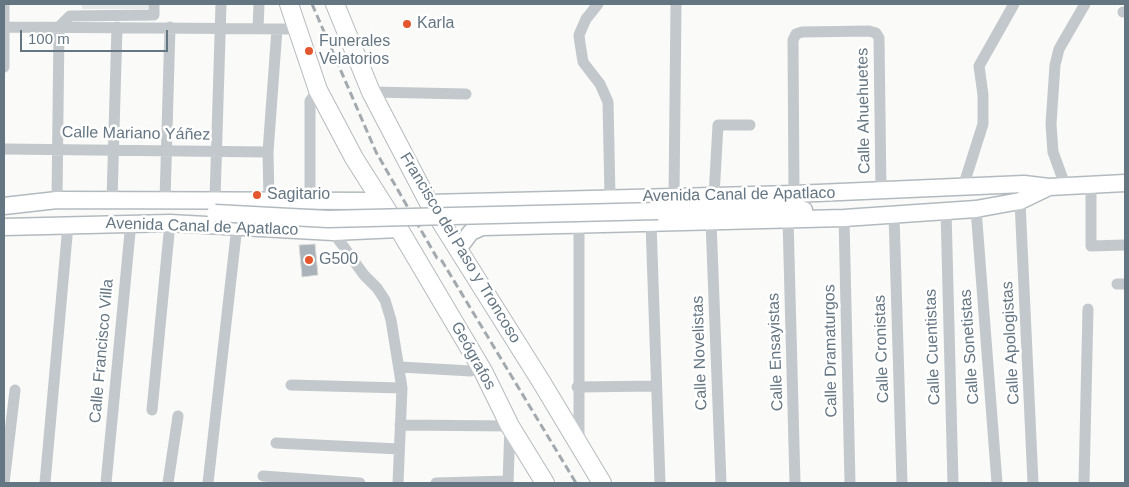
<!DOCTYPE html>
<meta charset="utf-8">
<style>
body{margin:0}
#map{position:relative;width:1129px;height:487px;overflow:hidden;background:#fafaf8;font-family:Helvetica,sans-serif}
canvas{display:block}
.frame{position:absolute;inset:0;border:5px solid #657683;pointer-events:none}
.scale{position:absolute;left:20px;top:30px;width:148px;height:22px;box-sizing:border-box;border:2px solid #657683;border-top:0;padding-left:6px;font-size:15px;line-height:18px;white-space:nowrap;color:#657683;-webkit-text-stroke:4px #fff;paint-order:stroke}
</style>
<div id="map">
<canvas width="1129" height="487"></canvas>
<div class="frame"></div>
<div class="scale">100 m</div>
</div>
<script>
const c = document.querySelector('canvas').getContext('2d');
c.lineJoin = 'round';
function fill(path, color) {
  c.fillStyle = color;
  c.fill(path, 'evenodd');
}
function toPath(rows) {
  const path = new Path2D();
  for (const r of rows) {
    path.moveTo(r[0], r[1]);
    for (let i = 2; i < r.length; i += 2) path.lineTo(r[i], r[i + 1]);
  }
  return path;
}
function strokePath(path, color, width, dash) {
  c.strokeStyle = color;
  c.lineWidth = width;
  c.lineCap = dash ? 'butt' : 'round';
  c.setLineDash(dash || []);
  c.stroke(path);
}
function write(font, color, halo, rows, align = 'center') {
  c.font = font + ' Helvetica,sans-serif';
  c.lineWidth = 5;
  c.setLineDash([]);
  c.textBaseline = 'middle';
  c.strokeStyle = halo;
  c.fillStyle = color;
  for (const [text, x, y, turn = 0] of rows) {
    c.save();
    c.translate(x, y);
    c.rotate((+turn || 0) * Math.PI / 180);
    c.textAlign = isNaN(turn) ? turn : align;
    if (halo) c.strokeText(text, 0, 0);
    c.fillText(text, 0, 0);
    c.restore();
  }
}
const built = toPath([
 [82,4,148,4,148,9,82,9]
]);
const building = toPath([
 [315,244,318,275,302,277,299,245,315,244]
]);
const street = toPath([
 [598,4,586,19,579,35,580,43,583,62,600,84,608,102,610,197],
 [1123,12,1125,12],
 [70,16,154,15,154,4],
 [4,27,298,29],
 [258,29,259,4],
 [4,67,4,4],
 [371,92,466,94],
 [4,149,268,152],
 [1091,184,1091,246,1125,245],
 [1065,185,1053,152,1051,124,1055,65,1059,49,1085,4],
 [963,187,983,124,983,95,979,66,1014,4],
 [794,194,793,40,796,34,802,32,869,31,876,33,879,38,881,191],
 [714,196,718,125,750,125],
 [674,197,676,4],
 [215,199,221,4],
 [57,200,59,27,70,16],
 [112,200,117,27],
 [165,200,170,27],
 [269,200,268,152,277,29],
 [1020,201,1033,483],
 [310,202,310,101,318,90],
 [976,209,997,483],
 [946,211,953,483],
 [894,214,902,483],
 [844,218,850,483],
 [788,219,795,483],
 [711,221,721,483],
 [651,223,660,483],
 [333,232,364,275,377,288,385,300,391,320,402,388,398,483],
 [1117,284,1125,284],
 [400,367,471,371],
 [291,385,402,388],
 [577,387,656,386],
 [152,410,170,223],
 [400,425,510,426,508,483],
 [579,440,579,224],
 [276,443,399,449],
 [263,476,360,483],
 [4,483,15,390],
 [45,483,68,225],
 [106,483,131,222],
 [168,483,178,416],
 [208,483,237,226],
 [436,483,508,481],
 [1084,483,1088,309]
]);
const secondary = toPath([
 [429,203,794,194,1024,184,1049,187,1125,183],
 [4,206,57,200,380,201],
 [658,211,780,207,804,210],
 [4,227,170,223,333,232,399,229],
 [458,249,471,232,482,227,844,218,976,209,1020,201,1049,187]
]);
const primary = toPath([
 [289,4,318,90,354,158,399,229,483,371,510,426,545,483],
 [335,4,371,92,429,203,542,383,602,483]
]);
const rail = toPath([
 [312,4,376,152,437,258,442,261,576,483]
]);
const secondaryBridge = toPath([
 [215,213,328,219,658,211]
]);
const markers = [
 [407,24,5,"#e4572e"],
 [309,51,5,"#e4572e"],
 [257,195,5,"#e4572e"],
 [309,260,5,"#e4572e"]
];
const poiNames = [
 ["Karla",417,24],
 ["Funerales",319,42],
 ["Velatorios",319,60],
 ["Sagitario",267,195],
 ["G500",319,260]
];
const streetNames = [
 ["Calle Ahuehuetes",864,111,-91],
 ["Calle Mariano Yáñez",136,134,1],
 ["Avenida Canal de Apatlaco",739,195,-1],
 ["Avenida Canal de Apatlaco",202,227,2],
 ["Francisco del Paso y Troncoso",460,248,59],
 ["Calle Apologistas",1011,343,-93],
 ["Calle Cuentistas",933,347,-92],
 ["Calle Sonetistas",970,347,-94],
 ["Calle Cronistas",882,349,-92],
 ["Calle Francisco Villa",102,351,-85],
 ["Calle Dramaturgos",831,351,-91],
 ["Calle Ensayistas",776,352,-92],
 ["Calle Novelistas",700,353,-92],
 ["Geógrafos",473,356,61]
];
fill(built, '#e8e9e9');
fill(building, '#aab3b9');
strokePath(building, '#dcdcda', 1);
strokePath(secondary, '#b3babf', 19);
strokePath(primary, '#b5babe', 20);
strokePath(street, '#c3c8cc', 11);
strokePath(secondary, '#fff', 16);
strokePath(primary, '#fff', 18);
strokePath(rail, '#a2aab0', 3, [8, 4]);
strokePath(secondaryBridge, '#b3babf', 19, []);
strokePath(secondaryBridge, '#fff', 16);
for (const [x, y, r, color] of markers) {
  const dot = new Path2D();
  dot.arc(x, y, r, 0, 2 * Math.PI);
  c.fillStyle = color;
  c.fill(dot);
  strokePath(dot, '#fff', 2);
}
write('16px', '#657683', '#fff', poiNames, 'left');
write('16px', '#657683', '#fff', streetNames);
</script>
